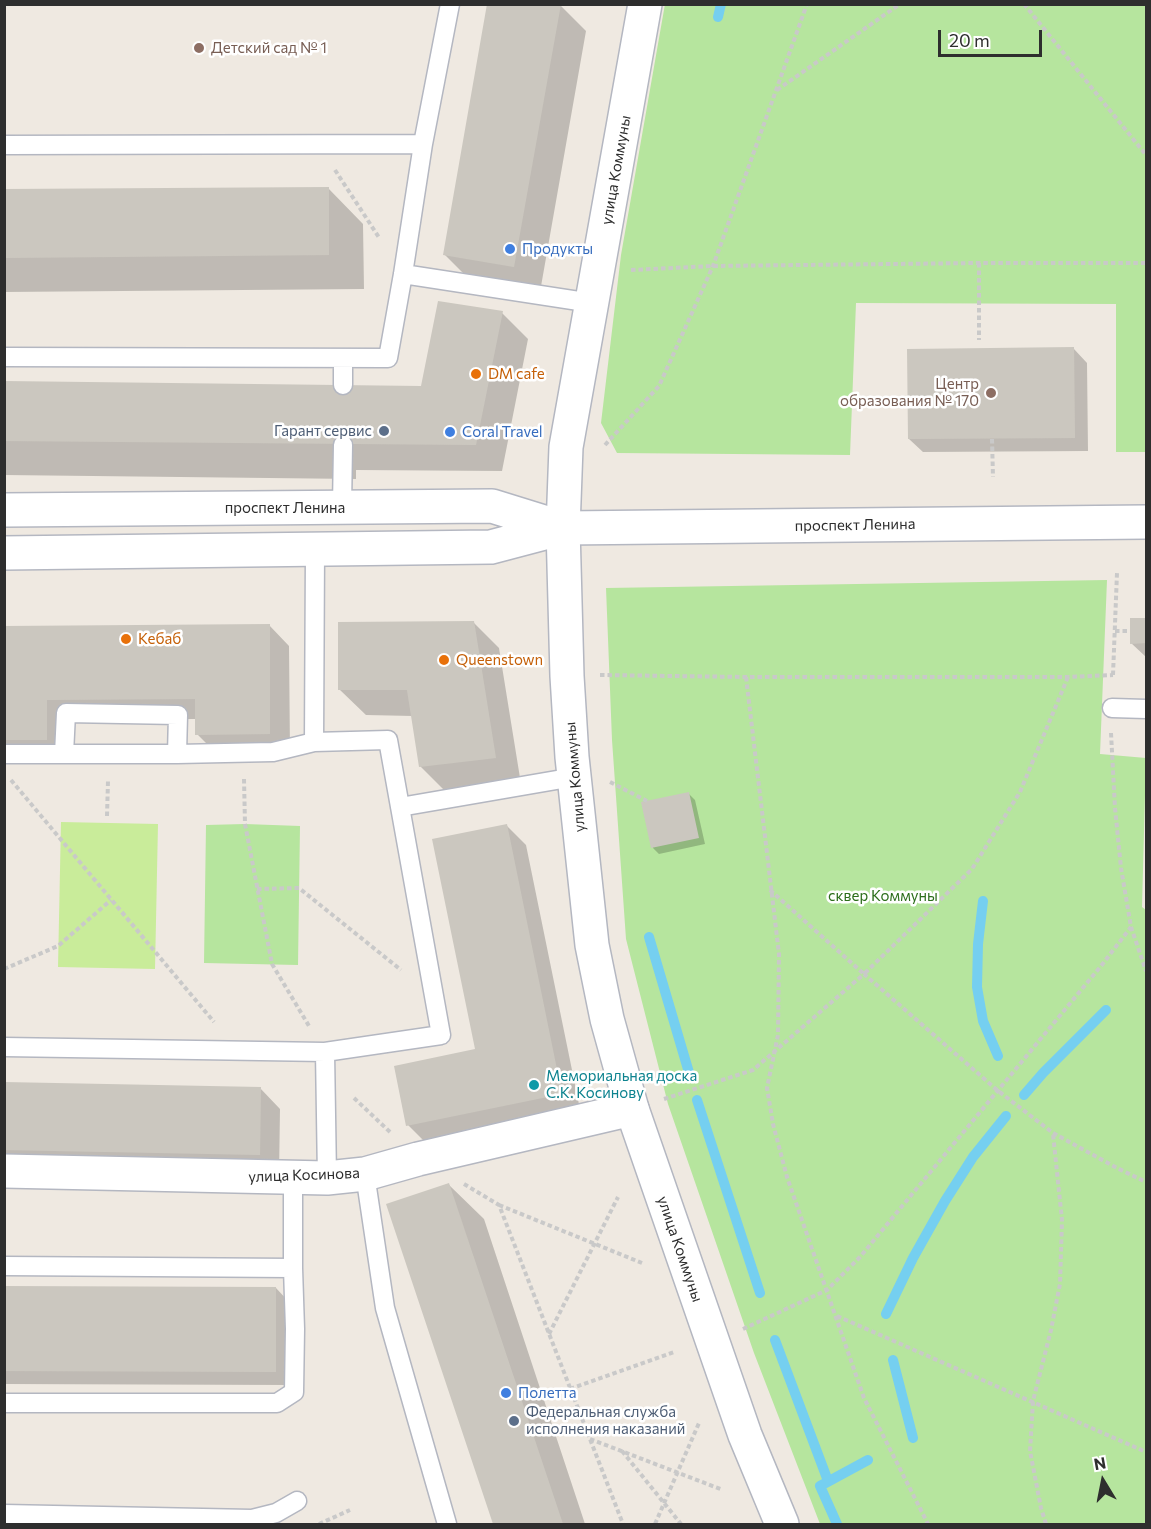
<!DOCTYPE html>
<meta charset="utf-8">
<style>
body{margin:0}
#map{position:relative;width:1151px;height:1529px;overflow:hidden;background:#efe9e1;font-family:Commissioner,sans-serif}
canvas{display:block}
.frame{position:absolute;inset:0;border:6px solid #2e2e2e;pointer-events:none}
.north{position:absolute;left:1073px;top:1451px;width:60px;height:60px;-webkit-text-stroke:4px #fff;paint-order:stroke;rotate:350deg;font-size:16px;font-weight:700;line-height:24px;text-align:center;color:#2e2e2e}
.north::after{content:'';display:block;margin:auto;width:21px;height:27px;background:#2e2e2e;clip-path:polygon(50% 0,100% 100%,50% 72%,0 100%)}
.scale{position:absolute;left:938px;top:30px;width:104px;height:27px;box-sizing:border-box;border:3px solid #2e2e2e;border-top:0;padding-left:8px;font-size:18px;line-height:21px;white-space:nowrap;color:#2e2e2e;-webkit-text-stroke:4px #fff;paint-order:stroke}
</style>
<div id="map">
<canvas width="1151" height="1529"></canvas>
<div class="frame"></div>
<div class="north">N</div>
<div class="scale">20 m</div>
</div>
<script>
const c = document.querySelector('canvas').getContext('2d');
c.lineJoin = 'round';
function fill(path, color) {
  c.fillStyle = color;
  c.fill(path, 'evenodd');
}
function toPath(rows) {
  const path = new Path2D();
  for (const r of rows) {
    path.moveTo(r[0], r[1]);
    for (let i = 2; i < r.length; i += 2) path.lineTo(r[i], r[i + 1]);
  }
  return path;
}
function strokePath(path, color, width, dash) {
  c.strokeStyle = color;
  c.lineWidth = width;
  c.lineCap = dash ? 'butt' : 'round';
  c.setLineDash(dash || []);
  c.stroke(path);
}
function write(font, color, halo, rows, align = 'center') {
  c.font = font + ' Commissioner,sans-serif';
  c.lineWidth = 5;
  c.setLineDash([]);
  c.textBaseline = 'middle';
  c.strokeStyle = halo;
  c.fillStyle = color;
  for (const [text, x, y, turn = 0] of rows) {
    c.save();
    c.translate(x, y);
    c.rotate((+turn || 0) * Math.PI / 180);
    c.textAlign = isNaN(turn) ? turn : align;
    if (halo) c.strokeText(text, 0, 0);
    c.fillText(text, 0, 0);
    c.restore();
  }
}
const green = toPath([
 [665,4,1146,5,1146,452,1116,452,1116,304,856,303,850,455,617,453,601,423,621,255],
 [1107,580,1100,754,1146,758,1142,907,1146,910,1146,1524,820,1524,754,1353,668,1104,626,939,612,740,606,588],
 [245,824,300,826,298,965,204,963,206,825]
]);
const pitch = toPath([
 [61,822,158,824,155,969,58,967]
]);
const shadow = toPath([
 [560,5,586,31,540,292,470,280,444,254],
 [328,188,363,224,364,289,4,292,4,191],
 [502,313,528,339,502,471,356,470,356,479,4,475,4,383,423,387],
 [1074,349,1087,363,1088,451,923,452,909,439],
 [1131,619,1146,620,1146,657,1131,643],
 [473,622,499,648,521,784,446,792,420,766,413,716,366,715,340,690],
 [269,625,289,646,290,753,217,754,197,734,196,719,66,720,67,759,4,760,4,627],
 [688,793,695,800,705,844,659,854,653,848,643,803],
 [506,825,526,845,581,1114,428,1145,408,1125,477,1050],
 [4,1084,260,1088,280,1109,279,1175,4,1166],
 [448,1184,484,1219,585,1524,495,1524,388,1205],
 [4,1287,276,1288,289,1302,289,1385,4,1384]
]);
const stream = toPath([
 [718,17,721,4],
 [983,901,978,944,977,987,983,1021,998,1056],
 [649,937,690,1076],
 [1024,1095,1043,1073,1106,1010],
 [697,1100,760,1293],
 [886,1314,913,1258,945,1201,973,1157,1006,1116],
 [775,1340,828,1481],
 [893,1360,913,1438],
 [837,1524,820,1486,868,1460]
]);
const building = toPath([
 [487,4,561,4,514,267,443,255],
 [329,187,329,255,4,258,4,189],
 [438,301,503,311,476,445,4,441,4,381,421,386],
 [1074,347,1075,438,908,439,907,349],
 [1130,618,1146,618,1146,643,1130,644],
 [474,621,496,758,419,767,407,690,338,690,338,622],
 [270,624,270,734,195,735,195,699,47,700,47,740,4,740,4,626],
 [689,792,699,838,651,848,641,802],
 [507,824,562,1094,406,1126,394,1066,475,1049,432,839],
 [4,1082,261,1087,260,1155,4,1150],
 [449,1183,563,1524,493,1524,386,1204],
 [4,1286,276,1287,276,1372,4,1371]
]);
const path = toPath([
 [1024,4,1146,155],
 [777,90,900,4],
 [335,170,380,239],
 [979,263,979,340],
 [631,270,713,266,979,263,1146,263],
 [992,439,993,477],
 [605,445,659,386,713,266,807,4],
 [1115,631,1130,631],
 [600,675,746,677,1068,677,1113,675],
 [1113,675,1117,573],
 [746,677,779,954,778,1035,767,1088,773,1124,787,1177,864,1398,928,1524],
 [1111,733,1115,808,1121,868,1131,927,1146,971],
 [244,779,245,824,272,964,309,1026],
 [11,780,214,1022],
 [610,782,647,801],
 [107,816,108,781],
 [257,889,299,888,401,970],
 [770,890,864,974,972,869,1020,792,1068,677],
 [4,969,58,946,111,900],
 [354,1098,390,1132],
 [664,1099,753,1070,864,974,997,1090,1053,1133,1117,1168,1146,1182],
 [464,1184,499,1205,623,1524],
 [499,1205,642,1263],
 [837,1316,1146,1452],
 [743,1329,827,1290,860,1257,1101,966,1131,927],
 [549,1334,618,1197],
 [570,1389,674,1352],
 [590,1439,723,1490],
 [622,1451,681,1524],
 [319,1524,350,1510],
 [655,1524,699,1423],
 [1046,1524,1041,1508,1030,1451,1033,1401,1051,1330,1060,1284,1062,1220,1053,1134]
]);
const service = toPath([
 [4,145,423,144],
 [403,274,592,303],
 [4,357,388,358,403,274,423,144,450,4],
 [343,385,343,358],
 [342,507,343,445],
 [1112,708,1146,709],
 [314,742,315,550],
 [4,754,177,754,273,752,314,742,388,740,441,1035,325,1052,4,1047],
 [64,754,66,713,178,715,177,754],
 [400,807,574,777],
 [325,1052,327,1178],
 [365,1174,385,1308,447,1524],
 [4,1266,293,1268,293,1178],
 [4,1403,277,1403,294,1392,295,1329,293,1268],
 [4,1514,252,1519,276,1513,297,1501]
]);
const minor = toPath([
 [563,528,566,447,645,4],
 [4,1171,327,1178,365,1174,418,1159,632,1109]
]);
const tertiary = toPath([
 [563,528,567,676,572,757,592,945,607,1019,632,1109,745,1435,782,1524]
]);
const secondary = toPath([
 [4,510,492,506,563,528],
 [4,553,491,547,563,528,1146,522]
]);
const markers = [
 [199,48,6,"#8d6e63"],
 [510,249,6,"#3f7fe0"],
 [476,374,6,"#e8710a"],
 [991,393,6,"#8d6e63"],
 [384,431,6,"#5c6f8a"],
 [450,432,6,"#3f7fe0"],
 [126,639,6,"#e8710a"],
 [444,660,6,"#e8710a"],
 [534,1085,6,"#0f9aa8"],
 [506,1393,6,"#3f7fe0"],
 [514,1421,6,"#5c6f8a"]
];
const educationNames = [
 ["Детский сад № 1",211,48],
 ["Центр",979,384,"right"],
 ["образования № 170",979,401,"right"]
];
const streetNames = [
 ["улица Коммуны",616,170,-80],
 ["проспект Ленина",285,508],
 ["проспект Ленина",855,525,-1],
 ["улица Коммуны",575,777,-95],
 ["улица Косинова",304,1175,-2],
 ["улица Коммуны",680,1249,71]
];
const shopNames = [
 ["Продукты",522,249],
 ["Coral Travel",462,432],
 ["Полетта",518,1393]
];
const foodNames = [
 ["DM cafe",488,374],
 ["Кебаб",138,639],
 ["Queenstown",456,660]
];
const serviceNames = [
 ["Гарант сервис",372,431],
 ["Федеральная служба",526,1412,"left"],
 ["исполнения наказаний",526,1429,"left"]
];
const parkNames = [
 ["сквер Коммуны",883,896]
];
const cultureNames = [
 ["Мемориальная доска",546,1076],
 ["С.К. Косинову",546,1093]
];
fill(green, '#b6e59e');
fill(pitch, '#c9ec9a');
fill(shadow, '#0003');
strokePath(stream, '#75cff0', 10);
fill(building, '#cbc7bf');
strokePath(service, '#b4b7c1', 21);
strokePath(minor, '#b4b7c1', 36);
strokePath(tertiary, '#b4b7c1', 36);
strokePath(secondary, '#b4b7c1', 36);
strokePath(path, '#c9c9c9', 4, [4.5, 3]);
strokePath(service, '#fff', 18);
strokePath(minor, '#fff', 33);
strokePath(tertiary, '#fff', 33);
strokePath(secondary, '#fff', 33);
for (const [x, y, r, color] of markers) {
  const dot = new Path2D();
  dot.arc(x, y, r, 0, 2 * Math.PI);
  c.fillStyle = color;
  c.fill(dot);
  strokePath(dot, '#fff', 2);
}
write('15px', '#785e54', '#fff', educationNames, 'left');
write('15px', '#2e2e2e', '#fff', streetNames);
write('15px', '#366cbe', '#fff', shopNames, 'left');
write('15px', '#c56008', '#fff', foodNames, 'left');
write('15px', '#4e5e75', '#fff', serviceNames, 'right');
write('15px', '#2c6e1b', '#fff', parkNames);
write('15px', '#0d838f', '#fff', cultureNames, 'left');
</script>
